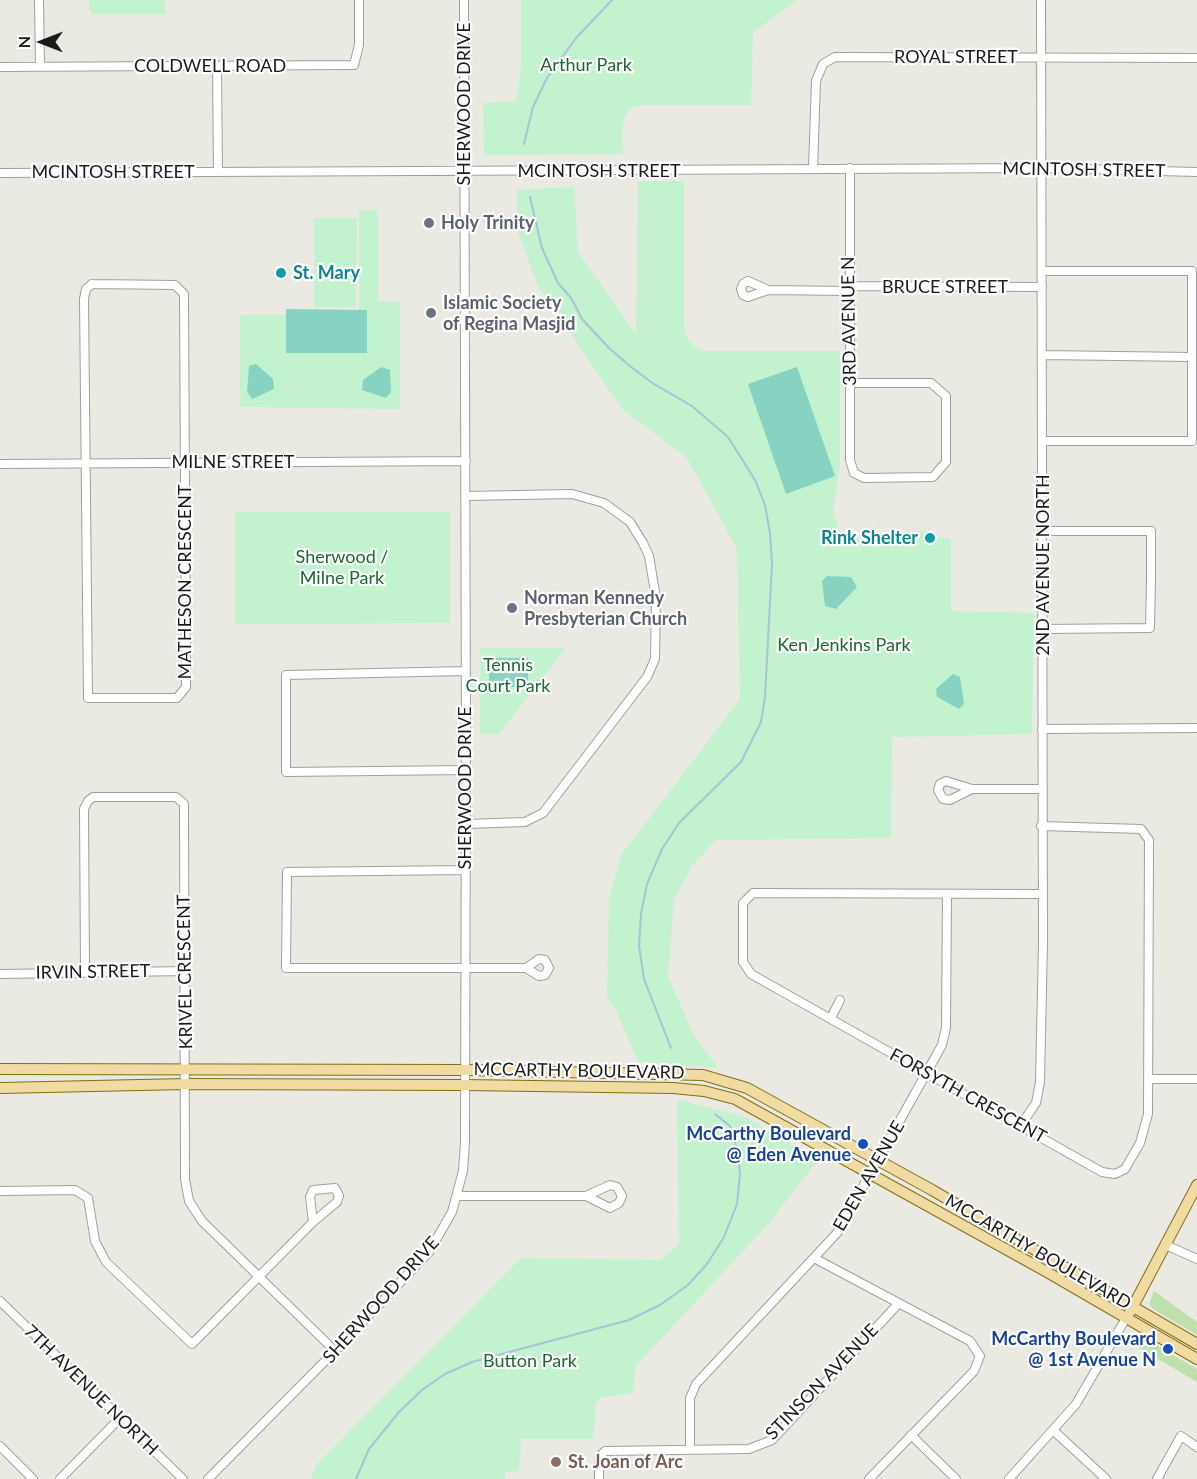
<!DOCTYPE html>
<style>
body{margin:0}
#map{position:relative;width:1197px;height:1479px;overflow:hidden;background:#ebeae2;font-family:Lato,sans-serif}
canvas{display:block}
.north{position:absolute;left:12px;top:12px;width:60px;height:60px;-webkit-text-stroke:4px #fff;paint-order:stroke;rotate:270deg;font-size:16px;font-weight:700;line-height:24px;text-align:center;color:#1b1b1b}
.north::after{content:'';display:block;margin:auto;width:21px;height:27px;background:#1b1b1b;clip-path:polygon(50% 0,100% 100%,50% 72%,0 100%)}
</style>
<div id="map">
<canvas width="1197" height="1479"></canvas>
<div class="north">N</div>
</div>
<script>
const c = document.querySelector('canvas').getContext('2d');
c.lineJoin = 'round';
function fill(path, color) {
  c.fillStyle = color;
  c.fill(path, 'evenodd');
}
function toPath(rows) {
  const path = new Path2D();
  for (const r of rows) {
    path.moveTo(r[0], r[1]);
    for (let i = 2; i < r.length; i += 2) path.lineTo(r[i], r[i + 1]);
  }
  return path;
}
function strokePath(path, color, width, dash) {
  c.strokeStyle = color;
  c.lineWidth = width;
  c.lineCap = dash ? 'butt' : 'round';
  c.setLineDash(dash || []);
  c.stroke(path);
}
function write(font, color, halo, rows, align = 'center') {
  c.font = font + ' Lato,sans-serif';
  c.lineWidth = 4.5;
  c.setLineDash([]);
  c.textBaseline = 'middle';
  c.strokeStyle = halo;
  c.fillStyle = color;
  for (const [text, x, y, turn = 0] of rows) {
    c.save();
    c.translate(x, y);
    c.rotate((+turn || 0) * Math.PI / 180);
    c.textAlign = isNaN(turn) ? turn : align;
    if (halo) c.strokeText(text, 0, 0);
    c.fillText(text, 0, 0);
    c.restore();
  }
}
const grass = toPath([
 [1154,1291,1197,1322,1197,1335,1153,1309,1149,1304],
 [1130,1334,1137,1334,1197,1369,1197,1382,1126,1340]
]);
const park = toPath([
 [89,0,165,0,165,14,93,14,89,9],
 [521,0,798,0,753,32,751,105,644,105,634,107,627,113,622,125,623,154,484,155,483,103,516,101,521,69],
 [638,181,684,181,684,327,688,339,694,346,703,351,840,351,840,464,833,512,837,524,837,539,900,538,900,531,933,531,933,538,951,538,951,611,1034,613,1032,734,892,737,891,838,716,840,692,866,674,900,668,976,693,1034,718,1068,638,1062,616,1010,607,997,609,898,622,854,740,699,737,549,687,458,622,409,538,286,517,229,517,190,574,187,578,252,636,334],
 [359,210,378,210,378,301,400,302,400,409,240,407,240,315,359,314],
 [314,218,357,218,356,307,314,307],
 [235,512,450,512,450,623,235,624],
 [480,648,566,648,499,734,480,734],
 [677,1099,746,1117,817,1161,770,1222,635,1367,633,1393,602,1397,596,1404,593,1439,521,1439,519,1471,505,1472,505,1479,311,1479,316,1465,521,1258,661,1260,679,1244]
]);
const pitch = toPath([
 [286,309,367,310,367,353,286,353],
 [256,364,273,379,274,389,252,399,247,392,249,366],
 [381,367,390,370,391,392,386,398,362,390,363,380],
 [797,367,835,476,786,494,748,384],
 [827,576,851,577,857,587,836,609,825,606,822,581],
 [489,658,528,658,528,687,489,687],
 [953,674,960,677,964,704,959,709,937,697,936,689]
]);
const stream = toPath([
 [524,144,533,107,547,78,576,38,612,0],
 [530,197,542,248,558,283,571,298,582,319,609,348,631,367,654,384,692,406,728,437,755,480,765,505,770,533,772,564,765,697,761,722,741,762,679,823,662,849,647,884,641,914,639,946,644,979,671,1048],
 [356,1479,369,1449,399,1412,422,1390,445,1374,472,1362,629,1320,660,1305,688,1285,707,1264,724,1237,737,1204,740,1174,737,1149,730,1126,715,1114]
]);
const minor = toPath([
 [39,0,40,66],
 [0,67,354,65,359,45,359,0],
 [217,67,218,172],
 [850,168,850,460,854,473,864,478,933,477,946,462,946,396,931,383,850,383],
 [813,169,816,81,823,64,835,57,1197,58],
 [0,173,1042,168,1197,172],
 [1042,271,1192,271,1192,441,1043,441],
 [92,284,175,285,184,294,186,687,177,698,88,698,84,299,86,289,92,284],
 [849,286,1042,287],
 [768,290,748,281,743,284,741,289,743,295,748,297,768,290,849,291],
 [1043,355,1192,357],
 [0,464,466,461],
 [1043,531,1151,531,1151,580,1150,628,1043,629],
 [465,671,286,675,286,772,466,770],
 [1042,729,1197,728],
 [972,789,950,800,943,799,938,790,940,784,946,781,972,789,1041,789],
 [466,824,525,822,543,813,647,677,655,659,656,598,649,556,643,543,630,522,604,503,572,494,466,496],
 [1041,826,1141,829,1149,840,1148,1114,1140,1143,1125,1169,1115,1174,1102,1172,751,974,743,962,743,903,753,893,1042,894],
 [465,870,287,872,286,968,526,968,539,959,545,960,549,968,545,975,539,976,526,968],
 [85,972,84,809,88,801,93,797,176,797,184,804,185,1179,189,1201,202,1221,335,1351],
 [0,974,185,971],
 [831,1018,840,1000],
 [1149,1079,1197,1079],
 [1021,1125,1036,1103,1040,1082,1043,942,1041,0],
 [0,1191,75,1190,88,1198,95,1241,106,1262,192,1344,313,1222,337,1202,339,1196,335,1188,313,1190,310,1197,313,1222],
 [459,1196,586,1196,610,1208,619,1203,622,1196,617,1187,610,1185,586,1196],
 [1166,1245,1197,1259],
 [814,1258,970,1341,980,1356,974,1371,869,1479],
 [0,1301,183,1479],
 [1054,1431,1106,1479],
 [911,1435,956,1479],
 [0,1446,33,1479],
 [690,1448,690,1398,696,1384,837,1233,942,1045,946,1028,947,894],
 [60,1479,120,1418],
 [208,1479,335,1351,429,1252,452,1212,463,1171,465,1142,466,742,464,0],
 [599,1479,599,1457,605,1451,749,1449,772,1440,898,1304],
 [1009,1479,1076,1404,1126,1318],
 [1157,1479,1181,1436,1197,1447]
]);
const major = toPath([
 [0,1069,464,1070,703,1075,747,1088,932,1190,1197,1344],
 [0,1088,186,1084,464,1085,673,1088,704,1091,735,1099,1047,1272,1197,1359],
 [1130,1312,1197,1185]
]);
const markers = [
 [429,223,6,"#6b7280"],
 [281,273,6,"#0f9aa8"],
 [431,313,6,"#6b7280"],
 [930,538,6,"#0f9aa8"],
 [512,608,6,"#6b7280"],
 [863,1144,6,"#1a4fb4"],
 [1168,1349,6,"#1a4fb4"],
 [556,1462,6,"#8d6e63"]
];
const streetNames = [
 ["ROYAL STREET",956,57],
 ["COLDWELL ROAD",210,66],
 ["SHERWOOD DRIVE",464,104,-90],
 ["MCINTOSH STREET",1084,170,1],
 ["MCINTOSH STREET",599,171],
 ["MCINTOSH STREET",113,172],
 ["BRUCE STREET",945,287],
 ["3RD AVENUE N",849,321,-91],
 ["MILNE STREET",233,462],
 ["2ND AVENUE NORTH",1043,565,-90],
 ["MATHESON CRESCENT",185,582,-90],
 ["SHERWOOD DRIVE",465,788,-90],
 ["IRVIN STREET",93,972,-1],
 ["KRIVEL CRESCENT",185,972,-91],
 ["MCCARTHY BOULEVARD",579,1071,1],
 ["FORSYTH CRESCENT",968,1096,29],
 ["EDEN AVENUE",869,1176,-60],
 ["MCCARTHY BOULEVARD",1038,1252,30],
 ["SHERWOOD DRIVE",381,1300,-48],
 ["STINSON AVENUE",822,1382,-46],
 ["7TH AVENUE NORTH",91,1390,44]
];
const parkNames = [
 ["Arthur Park",586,65],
 ["Sherwood /",342,557],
 ["Milne Park",342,578],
 ["Ken Jenkins Park",844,645],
 ["Tennis",508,665],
 ["Court Park",508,686],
 ["Button Park",530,1361]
];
const worshipNames = [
 ["Holy Trinity",441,223],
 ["Islamic Society",443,303],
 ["of Regina Masjid",443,324],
 ["Norman Kennedy",524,598],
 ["Presbyterian Church",524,619]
];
const cultureNames = [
 ["St. Mary",293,273],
 ["Rink Shelter",918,538,"right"]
];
const transitNames = [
 ["McCarthy Boulevard",851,1134],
 ["@ Eden Avenue",851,1155],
 ["McCarthy Boulevard",1156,1339],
 ["@ 1st Avenue N",1156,1360]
];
const educationNames = [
 ["St. Joan of Arc",568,1462]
];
fill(grass, '#bee1ac');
fill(park, '#c2f2ce');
fill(pitch, '#88d2c1');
strokePath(stream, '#a7c3d5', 2);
strokePath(minor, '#9f9f9f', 10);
strokePath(major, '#826e10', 12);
strokePath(minor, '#fff', 8);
strokePath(major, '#f0dba2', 10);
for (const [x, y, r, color] of markers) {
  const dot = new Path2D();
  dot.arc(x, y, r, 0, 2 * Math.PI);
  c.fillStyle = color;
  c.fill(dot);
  strokePath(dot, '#fff', 2);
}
write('18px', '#1b1b1b', '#fff', streetNames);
write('18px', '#176b2c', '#fff', parkNames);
write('bold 18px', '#5b616d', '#fff', worshipNames, 'left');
write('bold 18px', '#0d838f', '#fff', cultureNames, 'left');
write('bold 18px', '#164399', '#fff', transitNames, 'right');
write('bold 18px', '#785e54', '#fff', educationNames, 'left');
</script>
